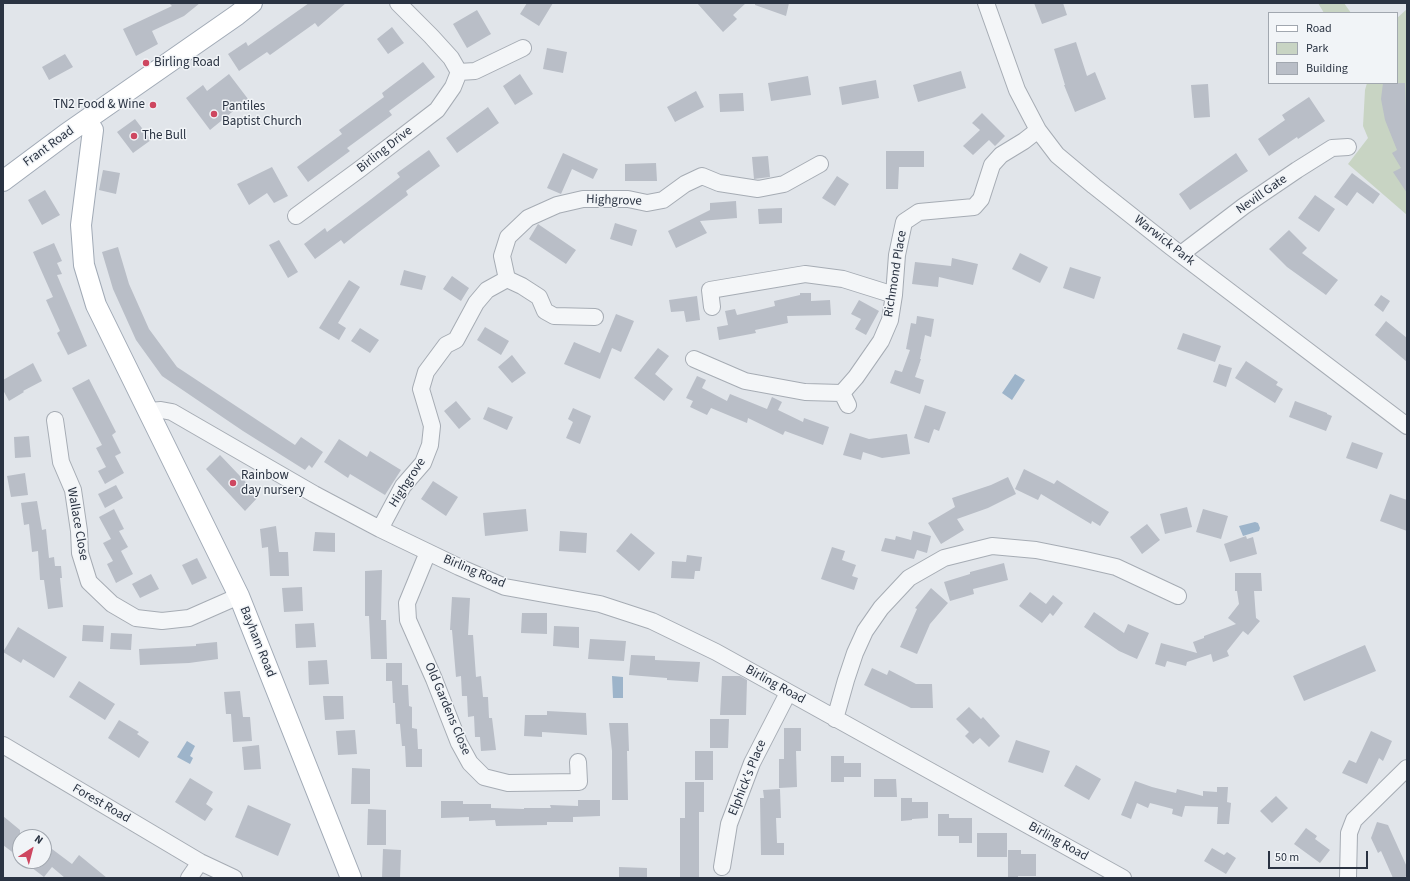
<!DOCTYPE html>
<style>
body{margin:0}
#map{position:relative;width:1410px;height:881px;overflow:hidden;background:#e1e5ea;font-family:"Source Sans 3",sans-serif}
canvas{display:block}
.frame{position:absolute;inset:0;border:4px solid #2a3342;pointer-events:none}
.legend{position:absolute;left:1268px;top:12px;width:130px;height:72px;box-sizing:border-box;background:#f1f4f7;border:1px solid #a1a7af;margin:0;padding:5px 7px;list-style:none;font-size:12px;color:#2a3342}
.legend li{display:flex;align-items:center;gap:8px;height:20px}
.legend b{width:20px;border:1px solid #a1a7af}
.north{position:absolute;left:12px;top:829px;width:40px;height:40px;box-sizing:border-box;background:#f1f4f7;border:1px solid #a1a7af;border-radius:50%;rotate:36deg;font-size:11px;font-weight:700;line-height:16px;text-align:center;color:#2a3342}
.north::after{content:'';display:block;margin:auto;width:14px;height:18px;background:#ce4760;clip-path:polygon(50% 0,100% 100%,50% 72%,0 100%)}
.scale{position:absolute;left:1268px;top:851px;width:100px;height:18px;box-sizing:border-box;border:2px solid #2a3342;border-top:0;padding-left:5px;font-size:12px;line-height:14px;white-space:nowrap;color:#2a3342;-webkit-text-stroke:3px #f1f4f7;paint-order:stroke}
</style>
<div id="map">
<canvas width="1410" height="881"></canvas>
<div class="frame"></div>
<ul class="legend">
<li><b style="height:5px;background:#fff"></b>Road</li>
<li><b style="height:11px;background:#c8d4c3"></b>Park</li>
<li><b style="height:11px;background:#b9bec7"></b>Building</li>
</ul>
<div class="north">N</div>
<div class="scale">50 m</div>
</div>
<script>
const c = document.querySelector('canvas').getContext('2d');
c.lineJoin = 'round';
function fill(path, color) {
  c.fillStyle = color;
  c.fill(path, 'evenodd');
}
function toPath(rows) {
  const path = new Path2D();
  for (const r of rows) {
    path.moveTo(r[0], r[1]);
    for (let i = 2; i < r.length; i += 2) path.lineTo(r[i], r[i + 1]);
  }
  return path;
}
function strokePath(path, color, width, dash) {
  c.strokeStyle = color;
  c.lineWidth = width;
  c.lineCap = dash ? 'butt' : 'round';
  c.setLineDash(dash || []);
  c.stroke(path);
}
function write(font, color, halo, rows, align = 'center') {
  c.font = font + ' "Source Sans 3",sans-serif';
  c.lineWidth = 3;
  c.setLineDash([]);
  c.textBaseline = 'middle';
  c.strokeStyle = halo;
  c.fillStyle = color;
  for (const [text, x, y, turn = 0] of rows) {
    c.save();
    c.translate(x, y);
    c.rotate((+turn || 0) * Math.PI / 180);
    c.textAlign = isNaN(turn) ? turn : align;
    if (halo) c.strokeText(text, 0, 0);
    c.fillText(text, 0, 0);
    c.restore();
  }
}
const green = toPath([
 [1318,3,1344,3,1351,13,1324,13],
 [1407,9,1407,215,1348,164,1368,138,1363,126,1365,90,1367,83,1397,83,1397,18]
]);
const water = toPath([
 [1015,374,1025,380,1012,400,1002,393],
 [1255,522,1258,523,1260,528,1259,531,1243,536,1239,526],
 [612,676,623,677,623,698,613,698],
 [187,741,195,746,190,756,193,758,190,764,177,757]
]);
const building = toPath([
 [169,3,200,3,184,16,152,31,158,44,136,56,123,29,172,6],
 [309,3,346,3,318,27,315,23,270,55,267,52,239,71,228,54,246,42,248,46],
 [527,3,553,3,539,26,520,14],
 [697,3,746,3,733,15,737,19,723,32],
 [755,3,789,3,786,16,755,5],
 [1034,3,1063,3,1067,15,1042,24],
 [477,10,491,34,467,48,453,24],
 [392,27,404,43,388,54,377,39],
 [1076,42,1087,76,1095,72,1106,99,1075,112,1064,85,1065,85,1054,49],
 [547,48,567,52,563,73,543,69],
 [65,54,73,67,49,80,42,67],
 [423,62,435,77,389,111,392,115,347,148,350,151,308,182,297,167,342,134,339,130,384,97,382,93],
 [961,71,966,88,918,102,913,85],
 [229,74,248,99,210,130,186,98,203,85,207,91],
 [520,74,533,94,515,105,503,86],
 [808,76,811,95,771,101,768,83],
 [876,80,879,98,842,105,839,87],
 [1383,83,1405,83,1406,111,1407,114,1407,193,1393,172,1401,168,1392,153,1397,150,1385,120,1381,99],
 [1208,84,1210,117,1194,118,1191,85],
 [696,91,704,107,675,122,667,107],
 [743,93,744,111,720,112,719,94],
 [1309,97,1325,121,1298,139,1297,137,1269,156,1258,139,1285,120,1282,115],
 [488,107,499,123,457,153,446,138],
 [982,113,1005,136,995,146,989,140,973,155,963,146,980,130,972,123],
 [135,119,151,140,133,153,117,132],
 [429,150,440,166,406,191,408,195,359,232,344,244,341,240,315,259,304,244,325,228,327,232,366,203,400,177,397,173],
 [886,151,924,151,924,167,899,167,898,189,886,189],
 [563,153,598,169,593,179,572,169,561,194,547,188],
 [1236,153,1248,171,1190,210,1179,194],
 [768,156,770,177,754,179,752,157],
 [656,163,657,181,625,181,625,164],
 [272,167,288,196,274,203,267,193,249,205,237,184],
 [103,170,120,173,116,194,99,190],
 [1352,173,1380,194,1373,204,1357,192,1347,206,1334,197],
 [837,176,849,184,835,206,822,198],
 [45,190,60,215,42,225,28,200],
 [1315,195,1335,209,1319,232,1298,218],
 [736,201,737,218,700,221,707,233,676,248,668,231,710,210,710,203],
 [782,208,782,223,759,224,758,209],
 [615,223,637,230,632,246,610,239],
 [538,224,576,250,566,264,529,239],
 [1289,230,1307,248,1302,253,1338,280,1326,295,1287,267,1269,249],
 [279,240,298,272,288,278,269,245],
 [54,243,62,261,57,263,62,274,57,275,87,346,68,355,57,333,60,331,46,300,53,297,33,252],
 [118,247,129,284,149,329,177,367,295,445,301,437,323,452,312,468,309,465,305,470,243,431,162,376,136,340,113,289,102,252],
 [1020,253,1048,267,1040,283,1012,269],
 [952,258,978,264,973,285,939,277,938,287,912,284,915,262,951,266],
 [1070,267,1101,277,1094,299,1063,288],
 [404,270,426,276,422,290,400,285],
 [452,276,469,288,461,301,443,289],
 [349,280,360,287,338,323,346,328,339,340,319,328],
 [800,293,811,293,811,301,830,300,831,315,787,316,788,323,755,330,756,333,719,340,717,327,728,325,725,311,735,309,737,315,759,310,775,306,774,301,800,295],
 [1381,295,1390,301,1383,312,1374,305],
 [697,296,700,320,686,322,684,311,671,312,669,300],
 [859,300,879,311,866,335,855,329,861,319,851,314],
 [616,314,634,321,621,352,612,348,600,379,564,364,574,342,600,353],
 [917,316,934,319,931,337,925,335,920,359,921,359,915,377,924,380,920,394,890,383,895,370,902,372,910,350,906,349,911,323,916,324],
 [1386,321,1407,338,1407,362,1375,335],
 [485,327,509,341,501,355,477,340],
 [360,328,379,340,370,353,351,341],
 [1183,333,1221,346,1215,362,1177,349],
 [658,348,669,356,655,374,673,389,664,401,634,378],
 [512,355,526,373,512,383,498,367],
 [1246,361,1278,382,1276,385,1283,389,1275,403,1235,378],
 [33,363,42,381,23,391,24,392,9,401,3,390,3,380],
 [1219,364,1232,368,1226,387,1213,382],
 [697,376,706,380,702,388,727,401,730,394,767,409,772,397,782,402,778,410,803,422,804,418,829,427,823,445,785,431,783,435,748,418,747,423,711,408,707,415,690,407,693,401,686,398],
 [89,379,116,432,112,435,121,453,115,456,124,473,105,484,98,471,106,467,96,448,102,445,72,388],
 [456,401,471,419,459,429,444,411],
 [1295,401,1327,413,1327,414,1332,416,1326,431,1289,417],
 [925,405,946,412,939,431,934,429,929,443,914,438],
 [488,407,513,417,507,430,483,419],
 [573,408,591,416,580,444,566,438,573,422,568,419],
 [850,433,869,439,907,434,910,454,882,458,863,452,861,460,843,455],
 [29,436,31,457,15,458,14,437],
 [339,439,367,457,370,451,401,470,385,495,350,474,348,478,324,462],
 [1352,442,1383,453,1377,469,1346,458],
 [220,455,259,496,245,511,206,469],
 [1024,469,1054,484,1057,480,1109,512,1100,526,1092,521,1091,524,1041,494,1038,500,1015,489],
 [25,473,28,495,11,497,7,476],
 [1008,477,1016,494,988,508,957,519,964,530,941,544,928,523,955,507,952,498,991,485],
 [433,481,458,497,446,516,421,499],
 [116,485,123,498,105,508,98,494],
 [1390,494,1407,500,1407,531,1380,521],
 [37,501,42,530,46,529,49,558,54,557,55,566,61,566,62,578,60,578,63,607,48,609,44,580,40,580,38,551,32,552,29,524,24,525,21,503],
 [1187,507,1192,527,1165,534,1160,514],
 [114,509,124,529,119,531,128,547,121,551,133,574,116,583,107,564,113,561,103,543,111,539,99,517],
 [526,509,528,531,485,536,483,513],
 [1203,509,1228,516,1221,539,1196,532],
 [1147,524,1160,540,1142,554,1130,537],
 [276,526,279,552,288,552,289,576,270,576,268,547,262,548,260,529],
 [560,531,587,533,586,553,559,551],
 [913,531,931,536,927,553,917,550,914,559,881,551,885,538,895,540,896,536,911,540],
 [315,532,335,533,335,552,313,551],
 [631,533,655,553,639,571,616,551],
 [1246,536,1247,539,1253,537,1257,554,1230,562,1224,544],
 [832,547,845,551,842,560,856,565,852,576,858,578,854,590,821,579],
 [687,555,702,557,700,571,695,571,694,579,671,578,672,561,686,562],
 [197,558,207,578,192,585,182,565],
 [1004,563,1008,580,973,589,974,594,950,601,944,582,970,574,970,572],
 [382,570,381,620,386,620,387,659,371,659,369,616,365,616,365,571],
 [1235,573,1261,573,1262,591,1254,591,1256,618,1260,621,1248,635,1243,631,1227,651,1229,656,1213,662,1211,654,1187,662,1186,666,1167,661,1165,667,1155,664,1161,643,1197,653,1193,642,1204,638,1204,636,1236,624,1228,618,1239,604,1237,591,1235,591],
 [151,574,159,589,140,598,132,584],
 [302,587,303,611,284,612,282,588],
 [931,588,948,603,930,624,917,654,900,647,917,609,915,608],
 [1030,592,1046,604,1053,595,1063,603,1053,616,1050,613,1042,623,1019,606],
 [452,597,470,598,468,635,473,635,476,677,481,676,483,697,488,697,489,718,492,718,496,750,481,751,480,737,475,737,474,716,468,717,467,696,462,696,461,676,456,677,452,630,450,630],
 [1094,612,1124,633,1128,624,1149,633,1137,659,1119,651,1084,627],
 [522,613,547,613,547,634,521,633],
 [314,623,316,647,296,648,295,624],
 [83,625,104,626,103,642,82,641],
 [554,626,579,627,579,648,553,646],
 [18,627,67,657,54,678,23,659,21,663,3,652],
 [111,633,132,634,131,650,110,649],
 [590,639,626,641,624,661,588,659],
 [217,642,218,659,189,663,140,665,139,649,196,646,196,644],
 [1365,645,1376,671,1304,701,1293,676],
 [631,655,655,656,655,660,700,662,698,682,667,680,667,678,629,675],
 [327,660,329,684,309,685,308,661],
 [386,663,402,663,402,685,408,685,409,706,412,707,412,728,417,729,418,749,422,749,422,767,406,767,405,746,402,746,400,724,396,724,395,703,393,703,392,681,386,681],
 [872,668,887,675,889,670,916,684,932,684,933,708,911,708,864,685],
 [722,676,740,676,747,680,746,715,720,715],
 [79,681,115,704,105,720,69,697],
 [240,691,243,717,250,717,252,741,233,742,231,714,226,714,224,692],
 [323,696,343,696,344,719,325,720],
 [969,707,981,719,983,717,1000,736,989,747,980,738,973,744,965,736,969,732,956,719],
 [547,711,586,713,587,735,542,732,542,737,524,736,525,715,547,715],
 [710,719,729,719,728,748,710,748],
 [119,720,139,732,137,734,149,742,139,758,108,738],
 [609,723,628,723,629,751,627,751,628,800,612,800,612,751],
 [784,728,801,728,801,751,796,751,797,787,779,788,779,759,784,759],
 [355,730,357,754,338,755,336,731],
 [1371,731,1392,741,1383,761,1379,758,1367,784,1342,773,1349,760,1356,763],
 [1016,740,1050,751,1043,773,1008,762],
 [259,745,261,769,244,770,242,747],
 [695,751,713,751,713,780,695,780],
 [831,756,844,756,844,763,861,763,861,777,844,777,844,782,831,782],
 [1076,765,1101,779,1089,800,1064,786],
 [352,768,370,769,370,804,351,804],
 [190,778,213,792,206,804,213,809,205,821,175,802],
 [874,779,896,779,897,797,874,797],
 [1135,781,1152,787,1176,793,1177,789,1203,796,1203,791,1217,792,1217,787,1228,787,1227,802,1231,803,1229,824,1217,824,1218,807,1185,806,1182,817,1172,814,1173,809,1150,803,1148,808,1137,803,1131,819,1121,815],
 [685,782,704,782,704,812,699,812,699,878,680,878,680,818,685,818],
 [780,789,781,818,776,818,777,843,784,843,784,855,761,855,760,798,764,798,763,790],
 [1276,796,1288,808,1272,823,1260,811],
 [901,798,912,798,912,802,928,802,928,818,912,819,912,820,901,821],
 [578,800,600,800,600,816,573,817,573,822,547,822,547,825,496,826,495,820,469,821,469,817,441,818,441,801,463,801,463,804,491,804,491,808,524,809,524,808,551,808,550,805,578,806],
 [248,805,291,824,278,856,235,837],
 [368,809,386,810,386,845,367,845],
 [938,814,949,814,949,818,972,818,972,843,959,843,959,836,938,836],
 [3,816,20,830,20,858,3,845],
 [1377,822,1388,825,1407,867,1407,876,1403,878,1393,878,1381,851,1378,853,1371,838],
 [1306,828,1317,836,1315,839,1330,850,1320,863,1294,844],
 [977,833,1007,833,1007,857,977,857],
 [44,843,72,864,79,855,107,878,65,878,52,867,44,877,23,861,44,861],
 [1212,848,1224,855,1227,852,1236,858,1226,874,1204,861],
 [383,849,401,850,400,878,382,878],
 [1008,850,1021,850,1021,854,1036,854,1036,876,1018,876,1018,878,1008,878],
 [619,867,647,868,647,878,619,878]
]);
const minor = toPath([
 [986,3,1017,90,1038,130,1057,155,1094,186,1171,247,1407,426],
 [459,72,475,71,523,48],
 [296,216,360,169,437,110,453,87,459,72,451,58,431,36,398,3],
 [1181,254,1244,206,1297,170,1332,148,1348,147],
 [507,279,522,286,539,297,545,311,554,316,595,317],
 [712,307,710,290,805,274,843,279,894,295],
 [694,359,745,381,805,392,842,393,856,377,881,341,890,320,894,295,897,255,904,222,919,212,974,207,981,199,992,165,1001,155,1024,141,1038,130],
 [842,393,848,405],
 [149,411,161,410,172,412,314,494,380,529,459,567,505,587,600,604,652,621,716,652,1123,878],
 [55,420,61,462,73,490,79,531,80,553,89,582,112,604,136,618,162,621,189,618,239,596],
 [380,529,403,486,423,463,430,445,432,426,421,389,426,372,446,345,456,340,476,303,487,290,507,279,502,256,508,237,528,218,557,205,583,199,628,199,647,203,663,200,685,184,702,176,719,183,758,189,784,184,820,164],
 [428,552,407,603,408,620,434,679,459,743,470,763,484,777,508,783,579,782,578,762],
 [835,719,846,680,855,653,865,631,881,608,909,578,944,558,992,546,1036,550,1081,559,1116,567,1178,596],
 [3,745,200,862,234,878],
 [722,867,729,824,752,763,788,693],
 [189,878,200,862],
 [1348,878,1349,833,1354,820,1407,768]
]);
const major = toPath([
 [86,120,93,130,81,225,84,265,96,305,239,596,351,878],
 [3,181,66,134,237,15,252,3]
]);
const markers = [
 [146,63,4,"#ce4760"],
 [153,105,4,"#ce4760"],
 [214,114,4,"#ce4760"],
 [134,136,4,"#ce4760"],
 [233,483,4,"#ce4760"]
];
const poiNames = [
 ["Birling Road",154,63],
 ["TN2 Food & Wine",145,105,"right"],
 ["Pantiles",222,107],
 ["Baptist Church",222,122],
 ["The Bull",142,136],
 ["Rainbow",241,476],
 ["day nursery",241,491]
];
const streetNames = [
 ["Frant Road",49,147,-36],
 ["Birling Drive",385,150,-38],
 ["Nevill Gate",1262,195,-35],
 ["Highgrove",614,201,2],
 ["Warwick Park",1164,241,38],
 ["Richmond Place",896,274,-81],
 ["Highgrove",408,483,-57],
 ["Wallace Close",77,524,80],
 ["Birling Road",474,572,23],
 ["Bayham Road",257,642,68],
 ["Birling Road",775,685,29],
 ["Old Gardens Close",447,709,67],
 ["Elphick's Place",748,778,-68],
 ["Forest Road",101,804,30],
 ["Birling Road",1058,842,29]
];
fill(green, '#c8d4c3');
fill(water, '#9db4ca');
fill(building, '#b9bec7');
strokePath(minor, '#a6acb4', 18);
strokePath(major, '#a1aab6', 22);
strokePath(minor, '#f4f6f8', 16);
strokePath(major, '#fff', 20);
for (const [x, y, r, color] of markers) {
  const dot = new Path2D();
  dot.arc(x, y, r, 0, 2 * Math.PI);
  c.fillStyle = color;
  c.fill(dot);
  strokePath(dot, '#f1f4f7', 1.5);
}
write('13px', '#2a3342', '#f1f4f7', poiNames, 'left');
write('13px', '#2a3342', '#f1f4f7', streetNames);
</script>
